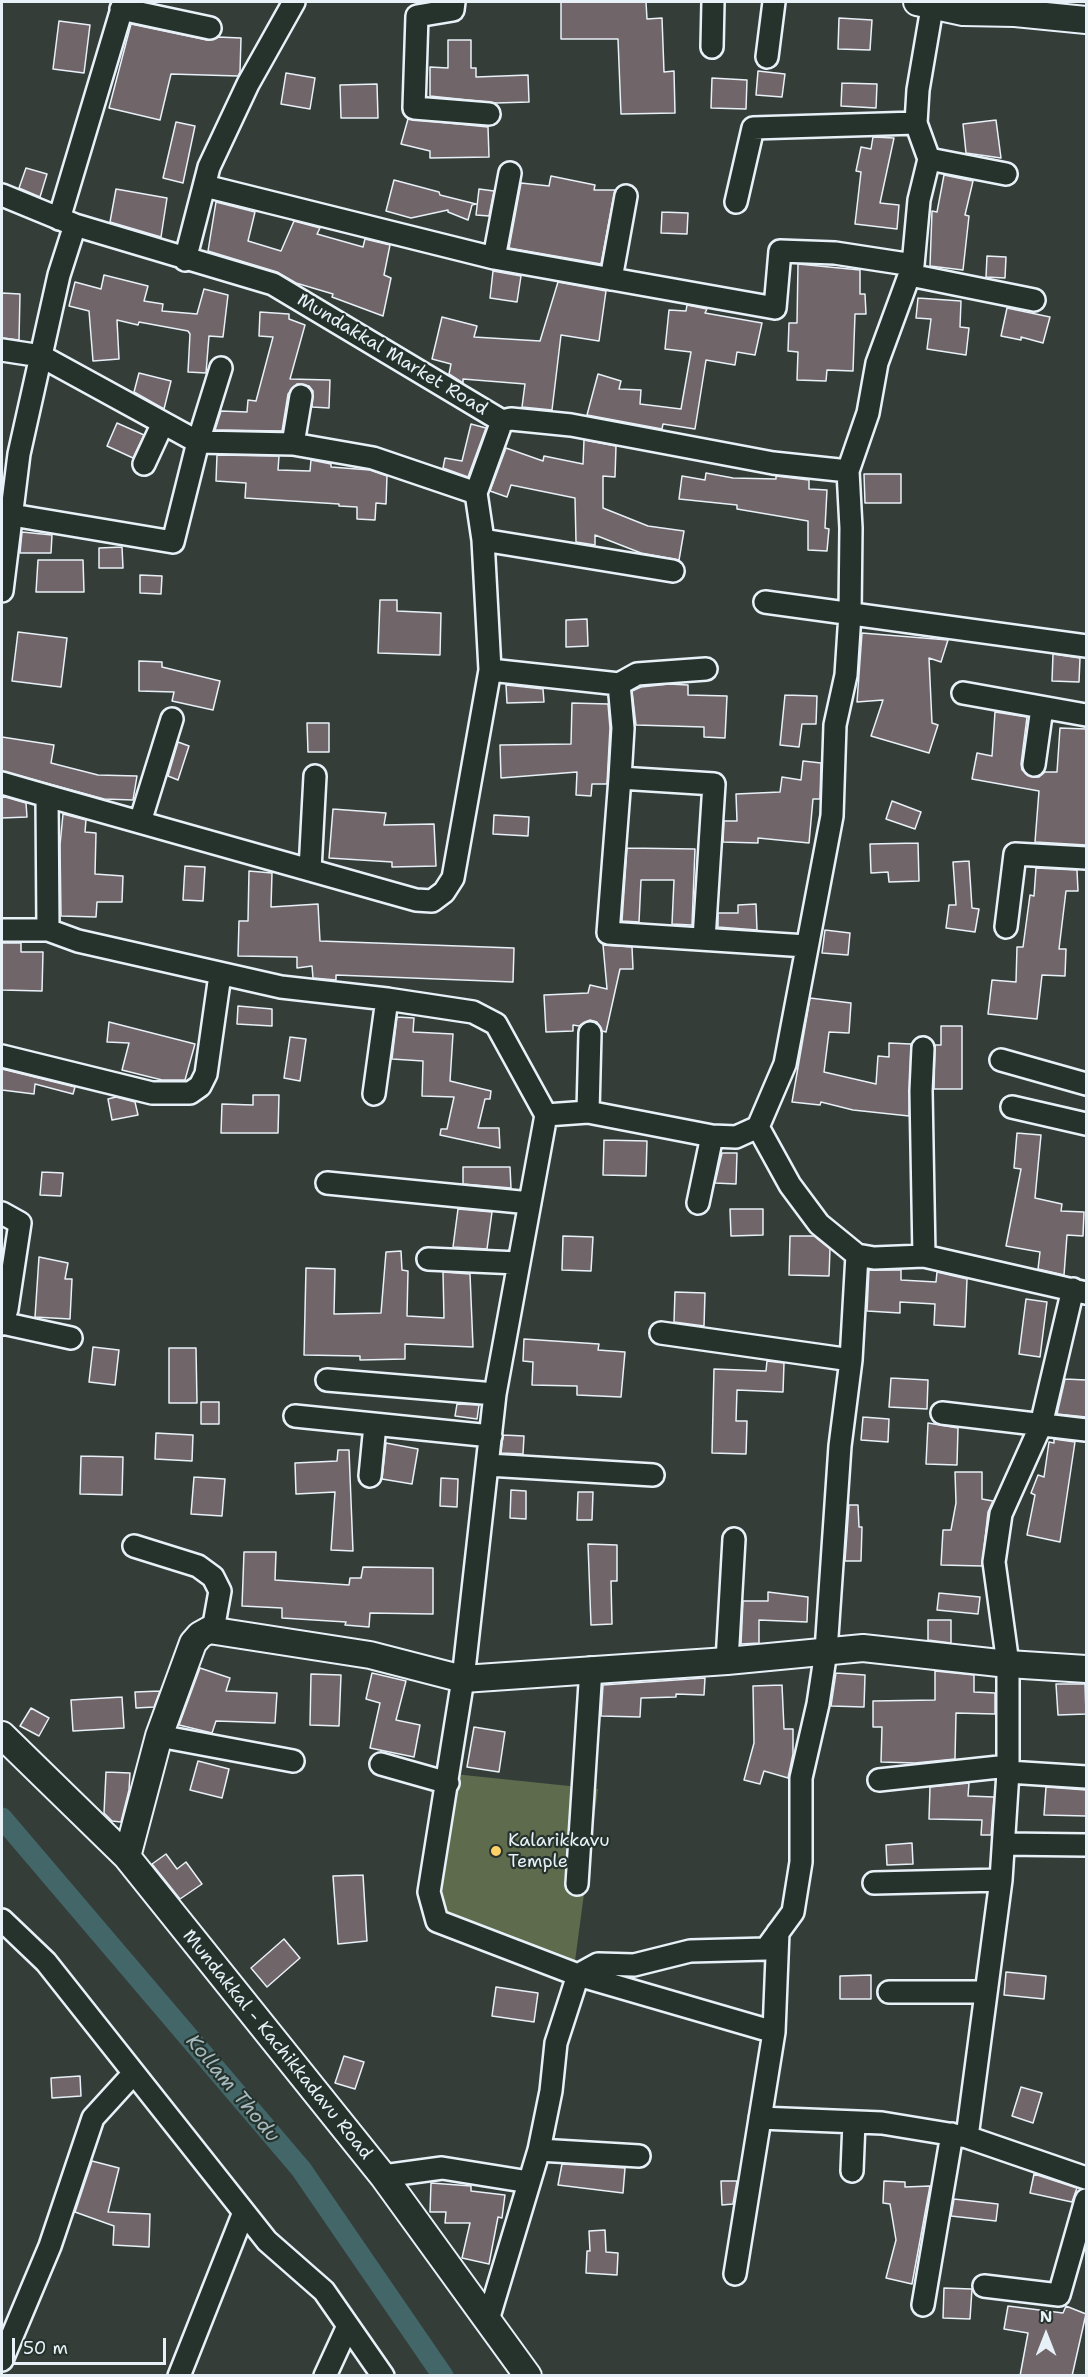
<!DOCTYPE html>
<style>
body{margin:0}
#map{position:relative;width:1088px;height:2377px;overflow:hidden;background:#353d39;font-family:"Shantell Sans",sans-serif}
canvas{display:block}
.frame{position:absolute;inset:0;border:3px solid #e8f1f8;pointer-events:none}
.north{position:absolute;left:1016px;top:2305px;width:60px;height:60px;-webkit-text-stroke:4px #26332d;paint-order:stroke;rotate:0deg;font-size:16px;font-weight:700;line-height:24px;text-align:center;color:#e8f1f8}
.north::after{content:'';display:block;margin:auto;width:21px;height:27px;background:#e8f1f8;clip-path:polygon(50% 0,100% 100%,50% 72%,0 100%)}
.scale{position:absolute;left:12px;top:2338px;width:154px;height:27px;box-sizing:border-box;border:3px solid #e8f1f8;border-top:0;padding-left:8px;font-size:18px;line-height:21px;white-space:nowrap;color:#e8f1f8;-webkit-text-stroke:4px #26332d;paint-order:stroke}
</style>
<div id="map">
<canvas width="1088" height="2377"></canvas>
<div class="frame"></div>
<div class="north">N</div>
<div class="scale">50 m</div>
</div>
<script>
const c = document.querySelector('canvas').getContext('2d');
c.lineJoin = 'round';
function fill(path, color) {
  c.fillStyle = color;
  c.fill(path, 'evenodd');
}
function toPath(rows) {
  const path = new Path2D();
  for (const r of rows) {
    path.moveTo(r[0], r[1]);
    for (let i = 2; i < r.length; i += 2) path.lineTo(r[i], r[i + 1]);
  }
  return path;
}
function strokePath(path, color, width, dash) {
  c.strokeStyle = color;
  c.lineWidth = width;
  c.lineCap = dash ? 'butt' : 'round';
  c.setLineDash(dash || []);
  c.stroke(path);
}
function write(font, color, halo, rows, align = 'center') {
  c.font = font + ' "Shantell Sans",sans-serif';
  c.lineWidth = 4.5;
  c.setLineDash([]);
  c.textBaseline = 'middle';
  c.strokeStyle = halo;
  c.fillStyle = color;
  for (const [text, x, y, turn = 0] of rows) {
    c.save();
    c.translate(x, y);
    c.rotate((+turn || 0) * Math.PI / 180);
    c.textAlign = isNaN(turn) ? turn : align;
    if (halo) c.strokeText(text, 0, 0);
    c.fillText(text, 0, 0);
    c.restore();
  }
}
const green = toPath([
 [454,1774,598,1789,575,1961,445,1920,436,1894]
]);
const canal = toPath([
 [2,1818,301,2169,443,2376]
]);
const building = toPath([
 [561,2,646,2,647,19,662,18,664,72,674,71,675,113,621,114,618,39,561,39,561,2],
 [839,18,872,20,870,50,838,49,839,18],
 [59,21,90,25,84,73,53,69,59,21],
 [131,24,207,40,218,37,241,38,240,72,238,76,171,74,160,120,109,108,131,24],
 [448,40,471,40,471,68,476,68,476,77,528,75,529,102,496,103,430,96,430,67,448,68,448,40],
 [758,71,785,74,782,97,756,95,758,71],
 [286,73,315,78,310,109,281,104,286,73],
 [712,78,747,80,746,109,711,108,712,78],
 [842,83,877,84,876,108,841,106,842,83],
 [377,84,378,118,341,118,340,85,377,84],
 [408,119,488,127,489,157,430,158,430,151,401,144,408,119],
 [996,120,1001,158,966,153,963,124,996,120],
 [176,122,195,126,183,183,163,178,176,122],
 [873,137,894,138,880,203,899,205,897,229,855,224,861,172,856,171,861,147,871,149,873,137],
 [26,168,47,174,40,197,19,188,26,168],
 [944,175,973,181,965,215,969,216,963,270,930,266,932,211,937,212,944,175],
 [551,176,595,185,594,190,615,190,601,264,509,248,521,183,549,186,551,176],
 [394,180,439,192,440,195,476,204,472,205,468,220,448,212,448,210,411,218,386,211,394,180],
 [116,189,167,198,161,237,110,222,116,189],
 [479,189,494,191,489,216,476,215,479,189],
 [216,202,255,212,248,241,281,251,294,221,320,228,317,234,363,247,365,239,390,245,384,275,391,278,383,316,332,297,333,294,296,283,277,272,208,251,216,202],
 [662,212,688,213,687,234,661,233,662,212],
 [987,256,1006,257,1005,278,986,277,987,256],
 [798,264,860,270,860,294,865,294,866,314,855,314,853,371,827,370,826,381,797,380,798,352,788,351,789,323,797,323,798,264],
 [493,271,521,276,517,302,490,298,493,271],
 [104,275,148,286,144,301,163,304,162,311,197,314,204,289,228,295,223,337,209,336,206,373,188,372,190,334,188,331,139,322,138,325,117,320,119,359,93,361,89,311,69,306,75,282,101,289,104,275],
 [558,282,606,291,599,341,561,335,552,410,522,407,525,384,463,379,463,383,449,374,451,364,432,359,442,317,477,326,474,337,540,341,558,282],
 [2,293,20,294,19,340,2,338,2,293],
 [918,298,961,301,960,327,969,328,966,355,927,349,931,319,916,318,918,298],
 [687,305,707,309,705,313,762,323,755,355,737,352,735,365,706,360,695,429,663,424,662,429,587,415,598,374,621,381,619,389,641,390,640,404,681,409,691,352,665,349,669,310,686,311,687,305],
 [1007,308,1050,317,1043,343,1021,337,1021,340,1001,336,1007,308],
 [260,312,289,314,289,319,305,325,290,379,330,380,329,408,312,407,313,391,309,386,297,384,288,394,282,431,215,430,221,411,247,412,248,400,256,401,273,337,259,336,260,312],
 [139,373,171,381,164,409,134,392,139,373],
 [117,423,144,435,133,458,107,446,117,423],
 [471,424,486,428,468,477,443,468,445,458,462,461,471,424],
 [584,440,616,446,615,477,603,476,603,508,648,526,684,531,679,560,641,553,595,535,595,545,576,542,575,498,511,485,507,497,490,491,506,448,543,461,544,456,583,464,584,440],
 [217,455,279,456,278,470,310,471,311,460,331,464,331,467,370,470,387,476,386,504,376,503,375,520,357,519,357,507,339,506,339,504,245,498,246,483,216,481,217,455],
 [706,473,733,478,776,479,776,476,809,480,809,489,827,490,825,528,829,529,827,551,808,550,808,521,737,509,737,505,679,499,682,476,705,480,706,473],
 [864,474,901,474,901,503,865,503,864,474],
 [22,532,52,535,51,553,20,553,22,532],
 [122,547,123,568,99,568,99,548,122,547],
 [38,560,83,560,84,592,36,592,38,560],
 [140,575,162,576,161,594,140,593,140,575],
 [380,600,397,600,397,611,441,613,440,655,378,653,380,600],
 [587,619,588,646,566,647,566,620,587,619],
 [18,632,67,638,61,687,12,681,18,632],
 [862,633,948,640,941,662,929,658,932,723,938,725,929,753,871,736,883,700,857,702,862,633],
 [1053,654,1080,658,1079,682,1052,681,1053,654],
 [139,661,162,662,162,667,220,681,213,710,172,701,174,692,139,691,139,661],
 [669,684,688,685,688,695,727,696,725,738,704,737,704,727,636,725,632,691,641,687,669,684],
 [506,685,543,689,544,702,507,703,506,685],
 [785,695,817,696,816,724,802,724,799,747,780,745,785,695],
 [572,703,608,704,610,728,607,784,592,784,591,796,576,795,577,772,501,778,500,745,571,744,572,703],
 [995,712,1027,717,1021,764,1022,770,1032,777,1039,777,1045,772,1057,772,1060,728,1086,729,1086,845,1035,842,1039,791,972,779,977,753,992,756,995,712],
 [307,723,329,723,329,752,308,752,307,723],
 [2,737,54,745,51,763,98,775,137,776,133,800,104,799,2,771,2,737],
 [178,742,189,746,178,780,168,776,178,742],
 [803,761,821,763,820,799,813,799,809,843,758,838,758,843,723,842,724,821,737,821,736,794,780,792,782,777,801,780,803,761],
 [2,796,26,803,27,817,2,818,2,796],
 [892,801,921,812,915,829,886,819,892,801],
 [333,809,386,813,384,825,434,824,436,866,392,867,392,862,329,858,333,809],
 [63,814,86,820,85,832,96,833,95,874,123,876,122,902,97,902,96,917,61,916,60,845,63,814],
 [494,815,529,817,528,836,493,834,494,815],
 [918,843,919,881,889,882,888,872,871,873,870,844,918,843],
 [627,848,695,849,692,925,672,924,674,880,641,880,639,922,622,921,627,848],
 [969,861,972,908,979,909,975,932,946,928,949,905,956,905,953,862,969,861],
 [185,866,205,867,203,901,183,900,185,866],
 [1036,868,1077,870,1078,891,1066,891,1059,949,1066,949,1065,976,1042,975,1037,1019,988,1014,992,980,1016,982,1017,947,1023,947,1030,895,1034,896,1036,868],
 [249,871,272,873,271,907,318,904,320,941,514,948,513,982,336,975,336,980,313,978,312,966,297,968,297,957,238,956,239,921,248,921,249,871],
 [756,904,757,930,718,927,718,913,738,913,738,905,756,904],
 [825,930,850,933,848,955,822,953,825,930],
 [2,943,21,943,21,952,43,952,42,991,2,990,2,943],
 [603,945,632,947,633,969,620,969,606,1032,602,1031,597,1022,590,1020,579,1026,573,1025,573,1031,546,1032,544,995,588,993,590,985,607,989,603,945],
 [810,998,851,1003,849,1033,829,1032,824,1072,876,1084,878,1056,889,1057,889,1043,911,1044,909,1116,853,1110,821,1102,820,1105,792,1102,810,998],
 [238,1006,272,1009,272,1026,237,1024,238,1006],
 [397,1017,414,1018,413,1032,453,1034,450,1081,491,1091,490,1099,485,1099,478,1128,499,1128,500,1148,440,1135,441,1129,447,1129,454,1097,422,1096,423,1061,392,1059,397,1017],
 [109,1022,195,1044,185,1080,162,1080,122,1070,129,1043,107,1042,109,1022],
 [941,1026,962,1026,962,1089,934,1089,935,1045,941,1045,941,1026],
 [290,1037,306,1039,300,1081,284,1078,290,1037],
 [2,1069,75,1087,73,1094,35,1084,34,1094,2,1090,2,1069],
 [253,1095,279,1095,278,1133,221,1133,222,1104,253,1105,253,1095],
 [116,1097,135,1102,138,1115,112,1120,108,1099,116,1097],
 [1017,1133,1041,1135,1035,1198,1062,1204,1061,1211,1084,1212,1083,1236,1067,1235,1064,1275,1038,1269,1040,1252,1006,1246,1021,1169,1014,1168,1017,1133],
 [604,1140,647,1141,646,1176,603,1175,604,1140],
 [722,1153,737,1153,736,1184,715,1183,722,1153],
 [463,1167,510,1167,511,1188,463,1184,463,1167],
 [42,1172,63,1173,61,1196,40,1195,42,1172],
 [458,1209,492,1212,487,1249,453,1247,458,1209],
 [730,1209,763,1209,763,1235,731,1236,730,1209],
 [563,1236,593,1237,591,1271,562,1270,563,1236],
 [790,1236,814,1236,830,1249,829,1276,789,1275,790,1236],
 [401,1251,402,1270,408,1271,407,1316,444,1318,443,1272,470,1274,473,1347,405,1344,405,1359,360,1360,360,1356,304,1355,306,1268,335,1269,334,1314,381,1313,386,1252,401,1251],
 [39,1257,68,1263,65,1279,72,1279,70,1319,35,1317,39,1257],
 [869,1270,901,1270,901,1280,936,1282,937,1272,967,1279,965,1327,934,1325,935,1304,900,1302,900,1313,867,1311,869,1270],
 [675,1292,705,1293,704,1326,674,1322,675,1292],
 [1026,1299,1047,1302,1040,1357,1019,1354,1026,1299],
 [524,1339,599,1344,598,1350,625,1352,621,1397,577,1395,577,1386,532,1385,533,1362,523,1361,524,1339],
 [93,1347,119,1350,115,1385,89,1382,93,1347],
 [169,1348,196,1348,197,1403,169,1403,169,1348],
 [767,1361,784,1363,783,1392,737,1390,736,1421,747,1421,746,1454,712,1453,714,1369,766,1371,767,1361],
 [891,1378,928,1380,927,1409,889,1407,891,1378],
 [1065,1379,1086,1380,1086,1417,1057,1414,1065,1379],
 [201,1402,219,1402,219,1424,201,1424,201,1402],
 [457,1404,479,1405,477,1419,455,1416,457,1404],
 [863,1417,889,1419,888,1442,861,1440,863,1417],
 [928,1423,958,1428,957,1465,926,1464,928,1423],
 [156,1433,193,1435,192,1461,155,1459,156,1433],
 [503,1435,524,1436,523,1454,501,1453,503,1435],
 [1054,1439,1075,1442,1060,1542,1027,1535,1035,1495,1031,1493,1038,1475,1044,1477,1049,1442,1054,1443,1054,1439],
 [386,1443,418,1449,412,1484,382,1479,386,1443],
 [338,1450,349,1450,353,1551,331,1550,335,1492,296,1494,295,1463,337,1461,338,1450],
 [81,1456,123,1457,122,1495,80,1494,81,1456],
 [955,1472,982,1472,982,1499,993,1501,988,1512,982,1566,941,1565,943,1530,951,1530,956,1503,955,1472],
 [194,1477,225,1479,222,1516,191,1514,194,1477],
 [441,1478,458,1479,457,1507,440,1506,441,1478],
 [511,1490,526,1491,526,1519,510,1518,511,1490],
 [578,1492,593,1492,592,1520,577,1520,578,1492],
 [849,1505,858,1505,859,1527,862,1527,861,1561,845,1561,849,1505],
 [588,1544,617,1545,617,1581,611,1581,612,1624,591,1625,588,1544],
 [244,1552,276,1552,275,1580,349,1585,350,1578,361,1578,363,1567,433,1568,433,1614,370,1613,369,1627,345,1625,346,1622,282,1618,282,1608,242,1606,244,1552],
 [768,1592,808,1597,807,1622,759,1620,759,1643,741,1644,743,1601,768,1601,768,1592],
 [939,1593,980,1597,978,1614,937,1610,939,1593],
 [928,1620,951,1620,951,1643,928,1640,928,1620],
 [200,1668,230,1678,226,1691,277,1693,275,1723,216,1721,212,1733,179,1725,200,1668],
 [935,1671,974,1675,974,1692,995,1693,995,1714,956,1713,955,1759,915,1763,881,1762,882,1727,873,1727,873,1701,935,1700,935,1671],
 [372,1673,406,1681,396,1720,420,1725,414,1757,370,1748,380,1703,366,1699,372,1673],
 [836,1673,865,1675,864,1707,831,1706,836,1673],
 [311,1674,341,1675,339,1726,310,1725,311,1674],
 [705,1678,704,1695,676,1694,676,1697,641,1698,640,1717,601,1716,603,1685,705,1678],
 [1056,1684,1085,1684,1086,1714,1058,1715,1056,1684],
 [782,1685,784,1729,793,1729,793,1754,788,1778,764,1771,760,1784,744,1780,754,1743,753,1686,782,1685],
 [160,1691,154,1707,136,1708,135,1692,160,1691],
 [122,1697,124,1728,73,1731,71,1700,122,1697],
 [31,1708,49,1718,39,1736,20,1726,31,1708],
 [474,1727,505,1732,499,1772,467,1767,474,1727],
 [198,1761,229,1769,222,1798,190,1790,198,1761],
 [106,1772,130,1773,129,1790,121,1822,112,1821,104,1813,106,1772],
 [969,1783,968,1796,994,1797,991,1835,981,1835,982,1820,929,1819,930,1787,969,1783],
 [1046,1787,1086,1790,1086,1816,1044,1815,1046,1787],
 [912,1843,913,1864,887,1865,886,1845,912,1843],
 [166,1854,177,1869,186,1862,202,1884,180,1899,152,1864,166,1854],
 [363,1875,367,1941,338,1944,333,1876,363,1875],
 [284,1939,300,1958,267,1987,251,1968,284,1939],
 [1006,1972,1046,1976,1044,1999,1004,1995,1006,1972],
 [871,1975,871,1999,840,1999,840,1976,871,1975],
 [496,1987,538,1993,534,2022,492,2016,496,1987],
 [344,2056,364,2062,355,2089,335,2083,344,2056],
 [80,2076,81,2096,52,2098,51,2078,80,2076],
 [1021,2087,1042,2093,1033,2123,1012,2116,1021,2087],
 [92,2161,119,2168,108,2212,150,2214,149,2247,113,2245,114,2226,75,2212,92,2161],
 [562,2164,625,2168,623,2193,558,2185,562,2164],
 [1034,2174,1077,2188,1072,2202,1030,2193,1034,2174],
 [721,2181,737,2181,733,2204,722,2205,721,2181],
 [884,2181,905,2182,905,2187,930,2186,912,2284,886,2278,896,2240,890,2204,883,2203,884,2181],
 [431,2183,471,2186,471,2191,505,2195,502,2218,498,2217,489,2264,462,2258,470,2223,445,2223,446,2212,430,2212,431,2183],
 [954,2199,998,2204,996,2221,951,2216,954,2199],
 [605,2230,606,2252,618,2253,617,2275,586,2273,587,2251,590,2251,589,2231,605,2230],
 [944,2288,972,2289,970,2319,943,2318,944,2288],
 [1008,2306,1063,2313,1066,2306,1086,2314,1072,2376,1020,2376,1028,2333,1004,2329,1008,2306]
]);
const minor = toPath([
 [454,2,453,10,417,16,414,108,489,114],
 [121,9,210,28],
 [712,47,713,2],
 [767,57,774,2],
 [929,159,1006,174],
 [205,186,494,258,775,308,780,251,835,253,913,265],
 [2,195,75,225,273,284,502,421,476,493,483,540,490,670,619,684,623,728,620,778,714,784,704,939],
 [736,202,753,128,916,123],
 [59,219,124,2],
 [494,258,510,173],
 [185,260,209,167,248,84,294,2],
 [910,275,1034,300],
 [611,279,626,196],
 [2,350,41,356,198,442,221,368],
 [502,421,511,419,571,425,773,463,848,471],
 [293,444,301,396],
 [144,464,163,423],
 [12,515,173,542,198,442,293,444,373,458,476,493],
 [483,540,673,571],
 [2,591,19,454,59,275,75,225],
 [765,602,1086,646],
 [619,684,637,674,706,669],
 [963,693,1086,715],
 [1034,765,1042,708],
 [620,778,608,933,806,946],
 [2,783,47,796,48,930,78,941,281,987,387,999,473,1012,496,1024,546,1115,495,1394,463,1679,429,1892,437,1921,578,1975,774,2032,778,1932],
 [47,796,416,900,432,901,444,892,453,878,490,670],
 [140,822,172,719],
 [310,870,315,776],
 [1006,927,1015,854,1086,858],
 [2,930,48,930],
 [923,1048,921,1091,924,1256],
 [2,1056,152,1093,190,1093,200,1086,206,1074,220,975],
 [1001,1060,1086,1084],
 [374,1094,387,999],
 [1012,1107,1086,1124],
 [588,1112,590,1033],
 [546,1115,588,1112,712,1136,736,1137,758,1127],
 [327,1183,530,1203],
 [698,1203,712,1136],
 [2,1213,20,1223,7,1309,2,1324],
 [857,1255,874,1258,924,1256,1086,1293],
 [428,1259,518,1263],
 [2,1323,71,1338],
 [661,1333,851,1360],
 [327,1380,495,1394],
 [942,1413,1086,1430],
 [295,1416,491,1436],
 [488,1465,653,1475],
 [370,1476,375,1425],
 [134,1546,198,1566,213,1577,220,1591,213,1630],
 [727,1661,734,1539],
 [159,1736,293,1761],
 [381,1764,448,1783],
 [1008,1772,1086,1777],
 [879,1780,1008,1766],
 [1004,1844,1086,1845],
 [874,1883,1001,1880],
 [577,1884,591,1668],
 [2,1920,46,1962,267,2241,324,2291,383,2376],
 [889,1992,985,1992],
 [760,2118,882,2123,967,2137,1086,2178],
 [967,2137,1001,1880,1008,1772,1008,1664,994,1562,1001,1514,1041,1425,1073,1289],
 [539,2150,639,2156],
 [852,2171,854,2122],
 [383,2176,442,2168,529,2182],
 [735,2274,774,2032],
 [984,2286,1059,2295,1086,2200],
 [923,2305,952,2134],
 [488,2320,539,2150,551,2091,556,2043,578,1975,598,1964,634,1965,690,1951,766,1949,793,1912,801,1862,801,1778,818,1704,826,1651,840,1446,851,1360,857,1255,819,1224,790,1185,758,1127,785,1064,832,816,835,725,846,675,850,614,851,528,848,471,868,413,877,363,913,265,919,200,929,159,916,123,918,90,933,2],
 [2,2360,50,2246,93,2118,134,2073],
 [179,2376,244,2212],
 [325,2376,348,2326]
]);
const tertiary = toPath([
 [917,2,963,12,1015,13,1086,20],
 [2,1735,127,1857,383,2176,528,2376],
 [127,1857,159,1736,193,1643,200,1635,209,1630,370,1655,463,1679,727,1661,863,1648,1008,1664,1086,1669]
]);
const markers = [
 [496,1851,6,"#ffd166"]
];
const streetNames = [
 ["Mundakkal Market Road",392,355,31],
 ["Mundakkal - Kachikkadavu Road",277,2045,51]
];
const poiNames = [
 ["Kalarikkavu",508,1841],
 ["Temple",508,1862]
];
const waterNames = [
 ["Kollam Thodu",232,2089,50]
];
fill(green, '#5e6b4d');
strokePath(canal, '#436769', 21);
fill(building, '#706568');
strokePath(building, '#e8f1f8', 1.5);
strokePath(minor, '#e8f1f8', 26);
strokePath(tertiary, '#e8f1f8', 30);
strokePath(minor, '#26332d', 21);
strokePath(tertiary, '#26332d', 26);
for (const [x, y, r, color] of markers) {
  const dot = new Path2D();
  dot.arc(x, y, r, 0, 2 * Math.PI);
  c.fillStyle = color;
  c.fill(dot);
  strokePath(dot, '#26332d', 2);
}
write('18px', '#e8f1f8', '#26332d', streetNames);
write('18px', '#e8f1f8', '#26332d', poiNames, 'left');
write('italic 20px', '#a6babf', '#26332d', waterNames);
</script>
